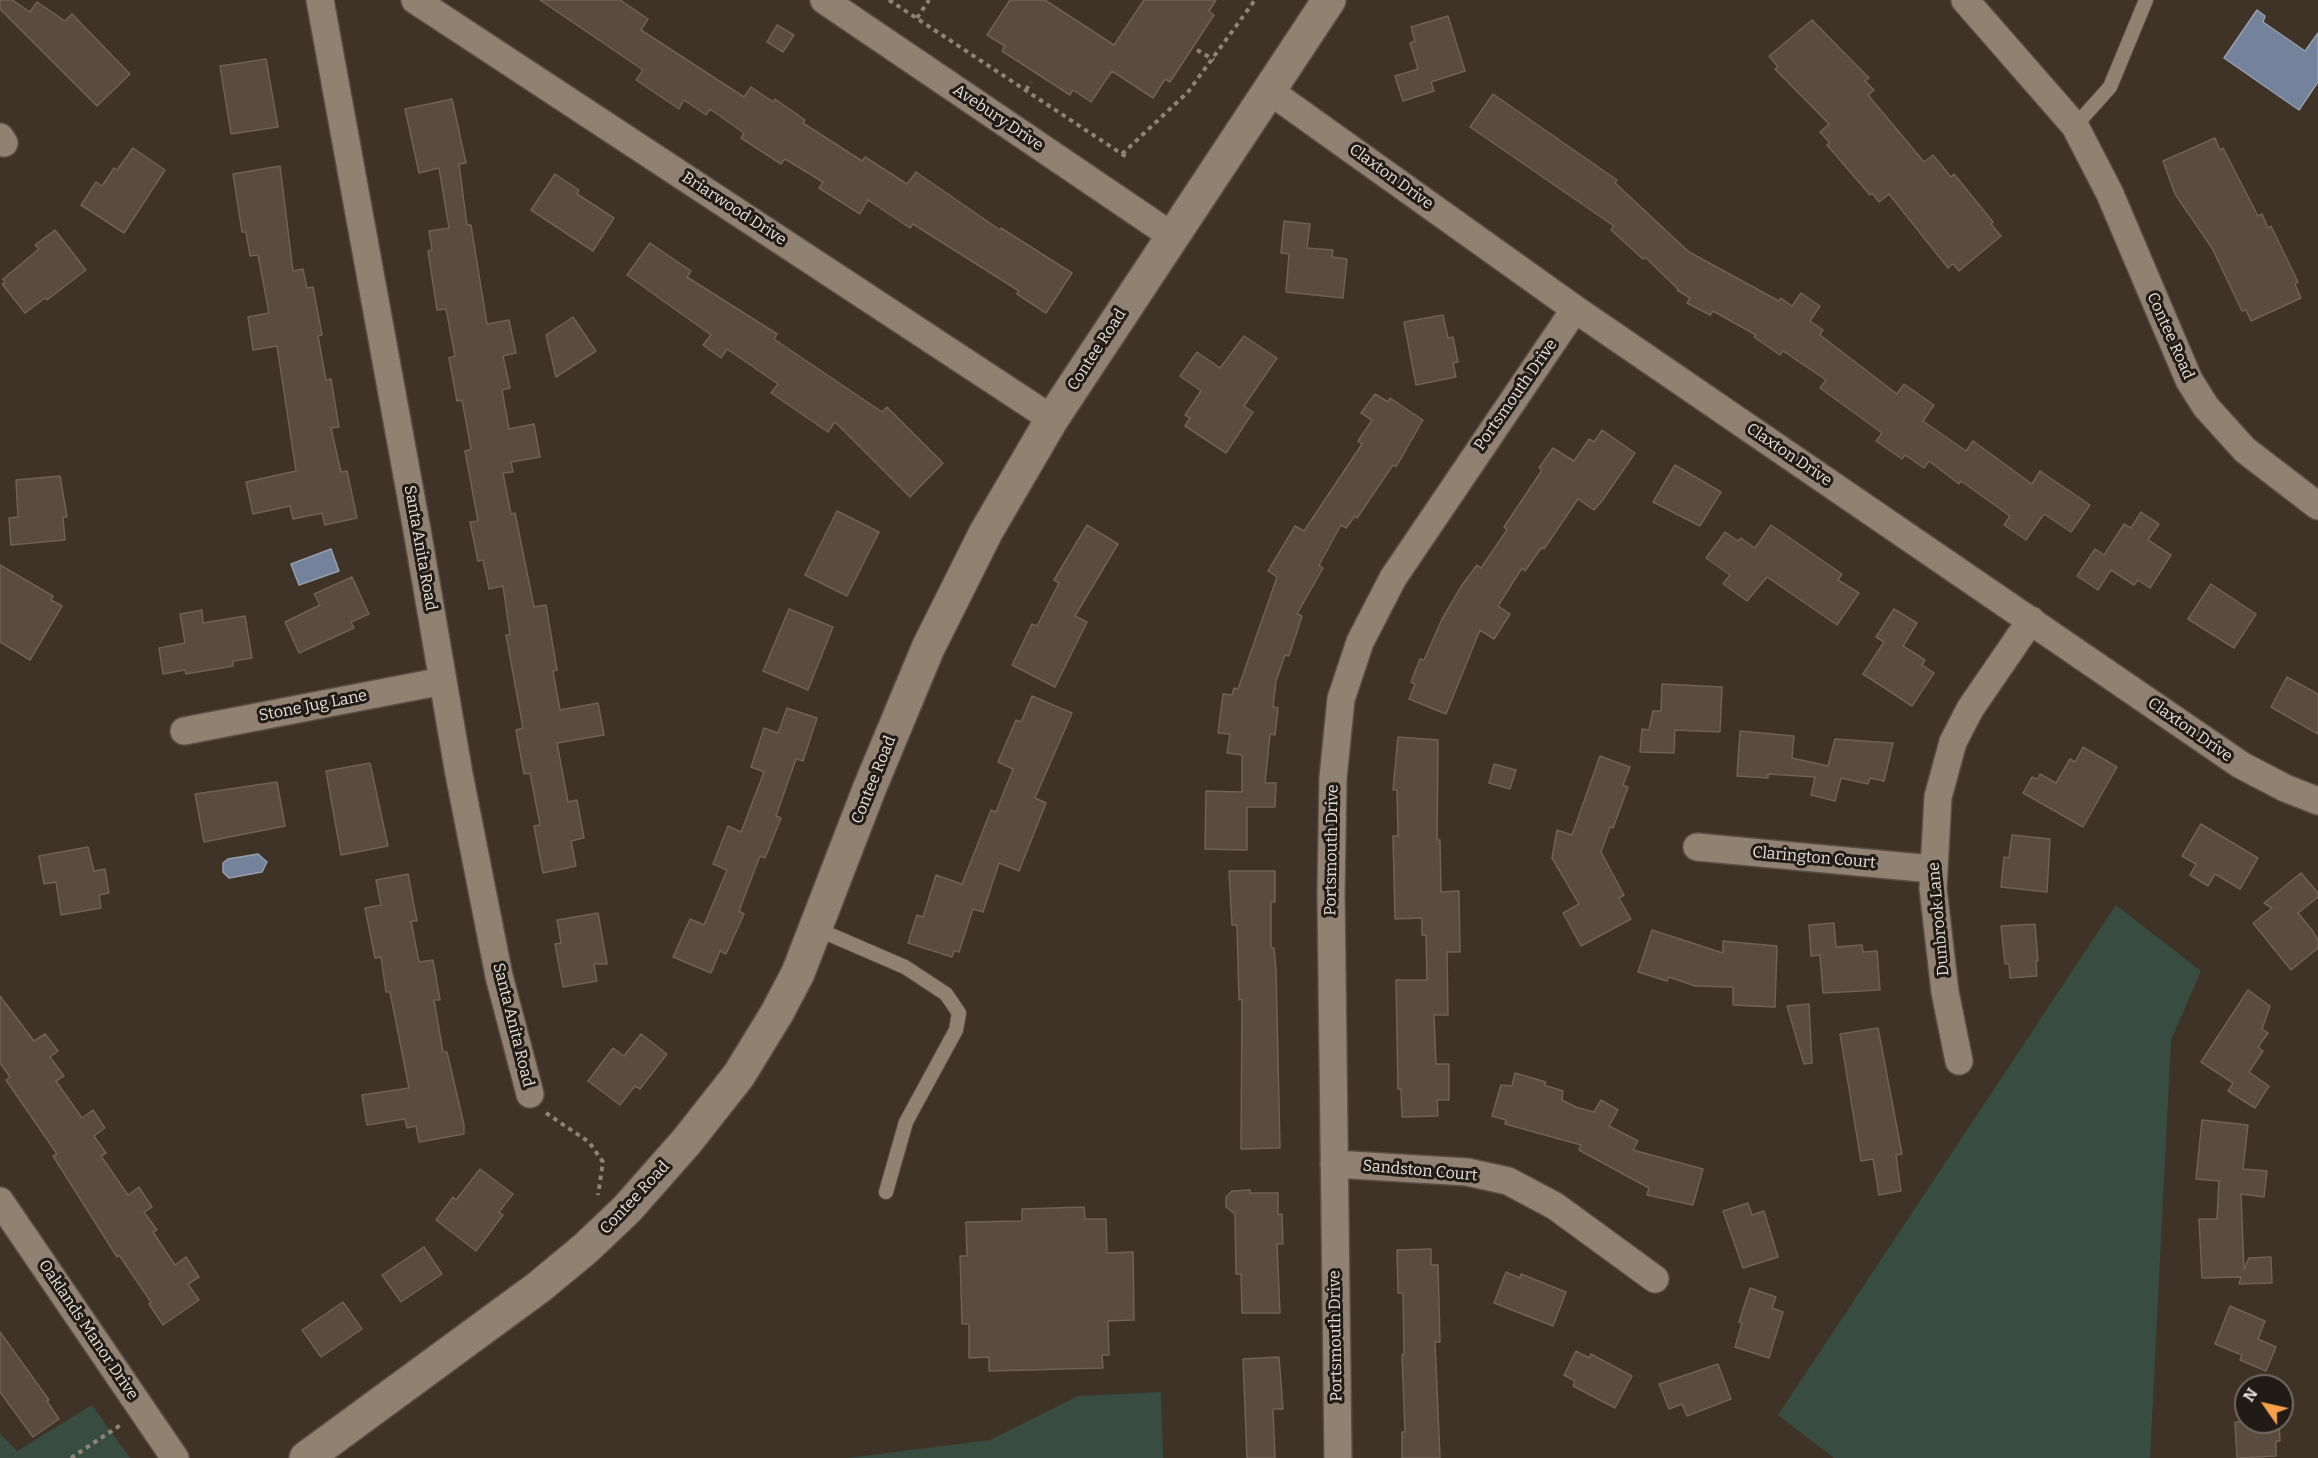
<!DOCTYPE html>
<style>
body{margin:0}
#map{position:relative;width:2318px;height:1458px;overflow:hidden;background:#3f3226;font-family:Bitter,serif}
canvas{display:block}
.north{position:absolute;left:2234px;top:1374px;width:60px;height:60px;box-sizing:border-box;background:#211b16;border:2px solid #716a64;border-radius:50%;rotate:304deg;font-size:16px;font-weight:700;line-height:24px;text-align:center;color:#e9e1d9}
.north::after{content:'';display:block;margin:auto;width:21px;height:27px;background:#f8a14a;clip-path:polygon(50% 0,100% 100%,50% 72%,0 100%)}
</style>
<div id="map">
<canvas width="2318" height="1458"></canvas>
<div class="north">N</div>
</div>
<script>
const c = document.querySelector('canvas').getContext('2d');
c.lineJoin = 'round';
function fill(path, color) {
  c.fillStyle = color;
  c.fill(path, 'evenodd');
}
function toPath(rows) {
  const path = new Path2D();
  for (const r of rows) {
    path.moveTo(r[0], r[1]);
    for (let i = 2; i < r.length; i += 2) path.lineTo(r[i], r[i + 1]);
  }
  return path;
}
function strokePath(path, color, width, dash) {
  c.strokeStyle = color;
  c.lineWidth = width;
  c.lineCap = dash ? 'butt' : 'round';
  c.setLineDash(dash || []);
  c.stroke(path);
}
function write(font, color, halo, rows, align = 'center') {
  c.font = font + ' Bitter,serif';
  c.lineWidth = 6;
  c.setLineDash([]);
  c.textBaseline = 'middle';
  c.strokeStyle = halo;
  c.fillStyle = color;
  for (const [text, x, y, turn = 0] of rows) {
    c.save();
    c.translate(x, y);
    c.rotate((+turn || 0) * Math.PI / 180);
    c.textAlign = isNaN(turn) ? turn : align;
    if (halo) c.strokeText(text, 0, 0);
    c.fillText(text, 0, 0);
    c.restore();
  }
}
const green = toPath([
 [2116,905,2201,971,2171,1040,2150,1458,1834,1458,1778,1415],
 [1161,1392,1163,1458,847,1458,990,1440,1078,1396],
 [92,1405,130,1458,0,1458,0,1434,17,1451]
]);
const water = toPath([
 [2257,10,2265,16,2263,22,2305,51,2318,33,2318,82,2299,110,2224,58,2257,10],
 [331,549,339,571,299,585,291,564,331,549],
 [258,854,267,862,262,872,229,878,223,872,223,863,228,859,258,854]
]);
const building = toPath([
 [0,0,12,0,30,12,37,2,65,21,72,14,130,74,97,106,0,9,0,0],
 [540,0,620,0,648,19,641,30,744,97,751,87,773,102,775,99,805,120,803,123,862,161,865,157,907,184,916,172,1000,230,1001,228,1072,273,1046,313,1017,294,1019,291,913,224,910,228,868,200,860,214,819,188,823,182,785,159,781,164,741,138,744,133,710,109,706,115,684,100,679,109,636,80,643,70,540,0],
 [1010,0,1045,0,1114,45,1144,0,1216,0,1209,11,1214,15,1170,82,1165,79,1153,98,1112,71,1091,102,1073,90,1070,95,1002,51,1005,46,987,35,1010,0],
 [1448,16,1465,71,1431,82,1434,91,1403,101,1395,76,1418,69,1410,43,1415,41,1411,27,1448,16],
 [1812,20,1869,78,1865,81,1874,90,1868,95,1924,162,1933,155,1951,177,1954,174,1993,222,1991,224,2001,236,1959,271,1953,264,1948,268,1889,194,1879,202,1872,193,1870,195,1827,145,1830,143,1820,132,1829,124,1775,69,1778,67,1769,56,1812,20],
 [777,25,794,35,783,52,767,42,777,25],
 [266,59,278,127,231,134,220,66,266,59],
 [1493,94,1617,180,1615,183,1689,252,1779,301,1781,298,1792,306,1801,293,1820,306,1810,321,1823,330,1820,335,1897,394,1904,384,1934,405,1923,421,1966,451,1973,441,2032,484,2040,471,2090,505,2071,532,2044,514,2026,540,2004,525,2010,516,1961,481,1959,484,1929,461,1924,468,1905,455,1902,459,1876,441,1882,433,1820,388,1826,380,1783,351,1780,355,1754,337,1756,335,1713,311,1710,315,1687,303,1690,298,1677,290,1678,289,1645,257,1643,259,1611,230,1614,226,1470,127,1493,94],
 [452,99,466,163,459,164,467,225,471,225,487,324,509,320,516,353,503,356,510,388,502,390,509,429,534,424,540,457,511,462,513,472,503,473,511,514,515,513,534,607,546,605,557,670,553,671,560,710,598,703,604,735,557,743,568,802,577,800,584,838,571,841,576,866,543,873,534,826,540,825,530,773,524,774,516,730,523,728,506,635,510,635,503,586,489,589,483,560,478,561,470,522,478,521,465,451,471,449,462,400,457,401,449,358,455,356,446,309,437,310,428,251,432,250,429,231,449,228,439,168,419,173,405,109,452,99],
 [2215,138,2220,150,2223,148,2258,216,2262,214,2268,228,2271,226,2298,282,2295,284,2301,298,2251,321,2246,310,2242,311,2212,248,2175,194,2163,161,2215,138],
 [133,148,165,170,124,233,81,205,96,182,102,186,114,168,117,170,133,148],
 [280,166,293,271,303,269,307,288,313,287,322,335,318,336,326,380,331,379,339,427,331,428,341,472,347,471,357,518,325,525,322,513,293,519,290,506,253,514,246,482,296,471,277,346,253,350,248,317,269,313,258,255,250,256,246,232,242,232,233,174,280,166],
 [555,174,579,190,577,194,614,218,593,251,531,210,555,174],
 [1284,221,1310,224,1307,248,1333,250,1332,257,1347,259,1343,298,1286,292,1289,254,1281,253,1284,221],
 [55,230,86,270,47,300,45,298,25,313,2,284,5,283,3,279,39,249,35,245,55,230],
 [650,243,691,271,687,277,777,334,774,339,882,412,887,407,943,463,910,497,835,422,828,432,771,393,778,384,727,349,721,358,703,345,711,335,627,275,650,243],
 [1443,315,1448,338,1453,337,1458,362,1453,363,1456,377,1416,385,1404,322,1443,315],
 [573,317,596,351,556,377,546,335,573,317],
 [1244,336,1277,358,1244,406,1253,412,1226,453,1185,426,1190,418,1185,415,1201,391,1180,376,1197,352,1220,368,1244,336],
 [1375,394,1388,402,1390,398,1423,420,1396,467,1393,465,1357,518,1355,516,1346,528,1341,525,1319,565,1323,568,1297,614,1302,616,1289,656,1285,655,1276,681,1273,707,1278,708,1275,735,1270,734,1265,783,1276,783,1275,807,1247,807,1247,850,1205,849,1206,791,1242,792,1242,755,1227,753,1230,734,1218,733,1223,694,1232,695,1234,688,1238,689,1277,577,1268,571,1295,526,1304,531,1362,444,1358,441,1372,420,1361,413,1375,394],
 [1602,430,1635,453,1602,501,1594,510,1578,499,1544,549,1542,547,1525,571,1522,568,1498,606,1510,614,1494,639,1480,630,1446,714,1409,699,1415,684,1411,682,1420,659,1424,660,1442,619,1462,585,1477,565,1481,568,1507,530,1504,527,1542,470,1539,468,1553,448,1574,461,1589,439,1594,442,1602,430],
 [1675,465,1721,492,1700,526,1653,502,1675,465],
 [60,476,67,517,63,517,65,540,11,545,9,518,18,517,16,480,60,476],
 [837,511,879,532,847,596,805,575,837,511],
 [2141,512,2159,524,2148,540,2171,555,2150,588,2138,580,2134,585,2111,570,2098,590,2077,576,2095,549,2104,555,2124,524,2131,528,2141,512],
 [1087,525,1118,544,1075,616,1087,622,1055,687,1012,665,1032,624,1037,626,1059,583,1054,580,1087,525],
 [1771,525,1842,574,1838,580,1859,593,1837,625,1767,577,1747,601,1723,584,1730,575,1706,558,1725,532,1738,541,1741,538,1755,548,1771,525],
 [0,565,53,596,51,600,62,606,30,660,0,642,0,565],
 [352,577,369,614,351,622,354,628,299,653,285,622,320,605,314,594,352,577],
 [2211,584,2256,614,2234,648,2188,619,2211,584],
 [789,609,833,627,808,690,763,671,789,609],
 [1894,609,1917,623,1903,646,1925,660,1922,665,1934,673,1912,706,1863,674,1884,642,1876,637,1894,609],
 [202,610,203,623,245,616,252,658,233,661,233,666,186,674,185,670,163,674,159,648,185,643,180,614,202,610],
 [2287,677,2318,694,2318,734,2271,707,2287,677],
 [1662,684,1722,687,1720,732,1675,730,1674,753,1640,752,1642,729,1649,730,1653,711,1661,711,1662,684],
 [1032,696,1072,713,1035,798,1046,803,1019,871,999,863,983,912,973,909,959,952,954,951,952,957,908,943,917,915,923,917,936,875,962,884,991,810,996,812,1013,769,998,762,1016,720,1021,722,1032,696],
 [787,708,817,718,803,761,796,759,776,816,781,818,765,858,760,856,739,911,744,914,726,954,720,951,711,973,673,957,690,919,704,925,727,870,713,864,728,826,741,832,764,772,751,767,764,728,778,733,787,708],
 [1740,731,1794,736,1792,758,1828,766,1835,739,1893,743,1884,781,1870,778,1868,784,1841,778,1835,801,1811,795,1815,777,1768,774,1768,778,1737,776,1740,731],
 [1398,737,1438,740,1437,840,1440,840,1441,892,1459,891,1460,952,1447,952,1448,1015,1434,1015,1436,1064,1449,1064,1449,1100,1437,1100,1438,1116,1402,1117,1401,1089,1398,1089,1396,980,1427,980,1426,935,1422,935,1422,918,1395,919,1393,836,1398,836,1397,790,1393,790,1398,737],
 [2083,747,2117,767,2083,827,2023,793,2032,777,2038,779,2040,774,2056,783,2070,759,2075,762,2083,747],
 [1600,756,1630,767,1623,785,1628,787,1613,828,1610,827,1601,852,1624,895,1619,898,1631,919,1581,946,1563,913,1579,904,1552,858,1557,830,1572,835,1600,756],
 [370,763,388,846,341,855,326,771,370,763],
 [1494,764,1516,770,1510,789,1489,783,1494,764],
 [277,782,285,826,204,842,195,794,277,782],
 [2201,824,2258,858,2240,889,2215,874,2208,886,2190,875,2196,864,2182,856,2201,824],
 [2012,835,2050,839,2047,892,2001,887,2004,857,2009,858,2012,835],
 [88,847,94,871,105,869,109,893,99,895,101,908,61,915,56,882,44,884,39,856,88,847],
 [1229,871,1275,871,1275,902,1271,902,1271,948,1274,948,1276,969,1280,1148,1241,1149,1242,999,1239,1000,1237,925,1232,925,1229,871],
 [2301,873,2318,893,2318,897,2298,913,2312,930,2318,940,2318,948,2291,970,2253,923,2272,908,2264,903,2301,873],
 [408,874,417,921,411,921,419,962,433,960,440,1000,434,1000,443,1052,447,1052,464,1125,464,1134,419,1142,416,1126,407,1128,405,1119,367,1125,362,1095,409,1088,390,992,386,992,381,957,375,958,365,908,381,905,376,880,408,874],
 [598,913,607,964,594,964,597,981,563,987,555,944,561,943,557,920,598,913],
 [1834,923,1836,947,1862,945,1863,952,1877,951,1880,990,1823,993,1820,955,1811,956,1809,925,1834,923],
 [2035,924,2038,961,2036,961,2037,976,2010,978,2009,964,2005,964,2001,926,2035,924],
 [1652,930,1723,953,1723,941,1777,946,1775,1007,1733,1005,1733,987,1695,986,1669,977,1667,981,1638,972,1652,930],
 [2248,990,2270,1006,2262,1029,2268,1033,2258,1047,2263,1051,2249,1072,2269,1086,2255,1108,2228,1091,2233,1083,2201,1062,2248,990],
 [0,996,34,1041,45,1034,58,1051,50,1057,64,1076,56,1081,82,1118,93,1110,105,1128,94,1136,106,1153,101,1156,128,1195,139,1187,152,1207,144,1212,157,1230,153,1232,175,1265,186,1257,199,1277,188,1284,199,1300,163,1325,149,1304,151,1302,119,1255,117,1257,53,1156,57,1154,6,1080,10,1077,0,1063,0,996],
 [1809,1004,1812,1063,1804,1064,1787,1006,1809,1004],
 [1878,1028,1902,1154,1896,1155,1901,1191,1879,1195,1873,1159,1861,1161,1840,1034,1878,1028],
 [641,1034,667,1054,640,1089,635,1086,620,1105,588,1081,613,1048,624,1056,641,1034],
 [1515,1073,1546,1082,1544,1085,1563,1091,1562,1100,1576,1107,1594,1112,1601,1100,1618,1110,1609,1126,1638,1141,1633,1150,1703,1169,1693,1205,1647,1195,1649,1188,1579,1150,1581,1145,1505,1124,1506,1120,1492,1116,1501,1085,1512,1086,1515,1073],
 [2202,1120,2248,1125,2243,1169,2267,1171,2264,1197,2241,1194,2244,1270,2249,1258,2271,1257,2272,1283,2239,1284,2241,1277,2202,1278,2199,1219,2217,1219,2219,1181,2196,1179,2202,1120],
 [480,1169,513,1194,499,1212,503,1215,476,1251,436,1220,453,1197,456,1200,480,1169],
 [1250,1190,1250,1193,1278,1193,1278,1215,1282,1214,1283,1244,1277,1244,1280,1313,1242,1313,1241,1274,1236,1274,1235,1214,1226,1207,1226,1197,1232,1191,1250,1190],
 [1748,1203,1752,1215,1764,1211,1778,1257,1743,1268,1723,1211,1748,1203],
 [1084,1207,1085,1219,1106,1219,1107,1253,1133,1252,1134,1320,1108,1321,1109,1355,1102,1355,1103,1368,989,1371,989,1357,969,1358,969,1324,962,1324,961,1288,960,1256,967,1256,966,1222,1022,1221,1022,1209,1084,1207],
 [424,1247,442,1274,401,1302,382,1275,424,1247],
 [1431,1249,1431,1265,1438,1265,1440,1342,1435,1342,1440,1458,1402,1458,1402,1432,1405,1432,1402,1355,1404,1354,1403,1293,1398,1293,1397,1250,1431,1249],
 [1506,1272,1520,1278,1521,1274,1566,1292,1553,1326,1494,1303,1506,1272],
 [1750,1288,1776,1297,1772,1308,1783,1312,1769,1358,1735,1347,1742,1323,1739,1322,1750,1288],
 [343,1302,362,1329,321,1357,302,1330,343,1302],
 [2230,1306,2265,1321,2258,1339,2276,1347,2266,1371,2240,1360,2242,1355,2215,1344,2230,1306],
 [0,1332,49,1400,47,1401,59,1419,33,1437,0,1392,0,1332],
 [1576,1351,1589,1358,1591,1354,1632,1376,1615,1408,1573,1386,1575,1381,1564,1375,1576,1351],
 [1279,1357,1283,1409,1273,1409,1275,1458,1247,1458,1243,1359,1279,1357],
 [1718,1364,1731,1399,1687,1416,1682,1404,1669,1409,1659,1384,1718,1364],
 [2235,1422,2279,1422,2280,1441,2276,1441,2276,1456,2237,1458,2235,1422]
]);
const path = toPath([
 [889,0,1128,158],
 [917,18,929,0],
 [1197,50,1214,60],
 [1026,90,1031,82],
 [1122,154,1188,92,1255,0],
 [546,1113,589,1142,603,1162,598,1195],
 [71,1458,122,1424]
]);
const lane = toPath([
 [2075,126,2110,87,2146,0],
 [817,929,905,967,946,994,959,1013,956,1030,906,1122,886,1192]
]);
const street = toPath([
 [320,0,417,530,459,774,499,976,530,1094],
 [415,0,1052,419],
 [824,0,1172,236],
 [1965,0,2075,126,2110,194,2189,380,2206,407,2245,450,2318,506],
 [1271,92,1575,309,2241,765,2285,788,2318,801],
 [0,137,4,143],
 [184,731,443,681],
 [1697,847,1932,869],
 [1959,1061,1945,992,1933,888,1938,797,1953,742,1970,709,2031,620],
 [1334,1164,1467,1172,1508,1181,1555,1206,1655,1279],
 [0,1201,175,1458],
 [1338,1458,1331,892,1333,778,1341,699,1360,642,1393,578,1575,309]
]);
const secondary = toPath([
 [306,1458,539,1287,586,1248,627,1209,687,1141,739,1075,777,1013,798,973,870,787,928,648,986,532,1052,419,1329,0]
]);
const streetNames = [
 ["Avebury Drive",998,118,34],
 ["Claxton Drive",1391,177,36],
 ["Briarwood Drive",734,209,33],
 ["Contee Road",2170,336,66],
 ["Contee Road",1097,350,-57],
 ["Portsmouth Drive",1516,395,-55],
 ["Claxton Drive",1789,455,34],
 ["Santa Anita Road",420,548,80],
 ["Stone Jug Lane",313,706,-11],
 ["Claxton Drive",2190,730,35],
 ["Contee Road",874,780,-68],
 ["Portsmouth Drive",1332,850,-89],
 ["Clarington Court",1814,858,5],
 ["Dunbrook Lane",1939,919,-95],
 ["Santa Anita Road",513,1025,76],
 ["Sandston Court",1420,1171,5],
 ["Contee Road",635,1198,-47],
 ["Oaklands Manor Drive",88,1330,56],
 ["Portsmouth Drive",1336,1336,-91]
];
fill(green, '#384c42');
fill(water, '#74829c');
strokePath(water, '#979eae', 1.5);
fill(building, '#594b3e');
strokePath(building, '#6f6153', 1.5);
strokePath(lane, '#594e43', 16);
strokePath(street, '#594e43', 30);
strokePath(secondary, '#594e43', 36);
strokePath(path, '#8e8379', 4, [4.5, 4.5]);
strokePath(lane, '#908172', 14);
strokePath(street, '#908172', 27);
strokePath(secondary, '#908172', 33);
write('16px', '#e9e1d9', '#211b16', streetNames);
</script>
